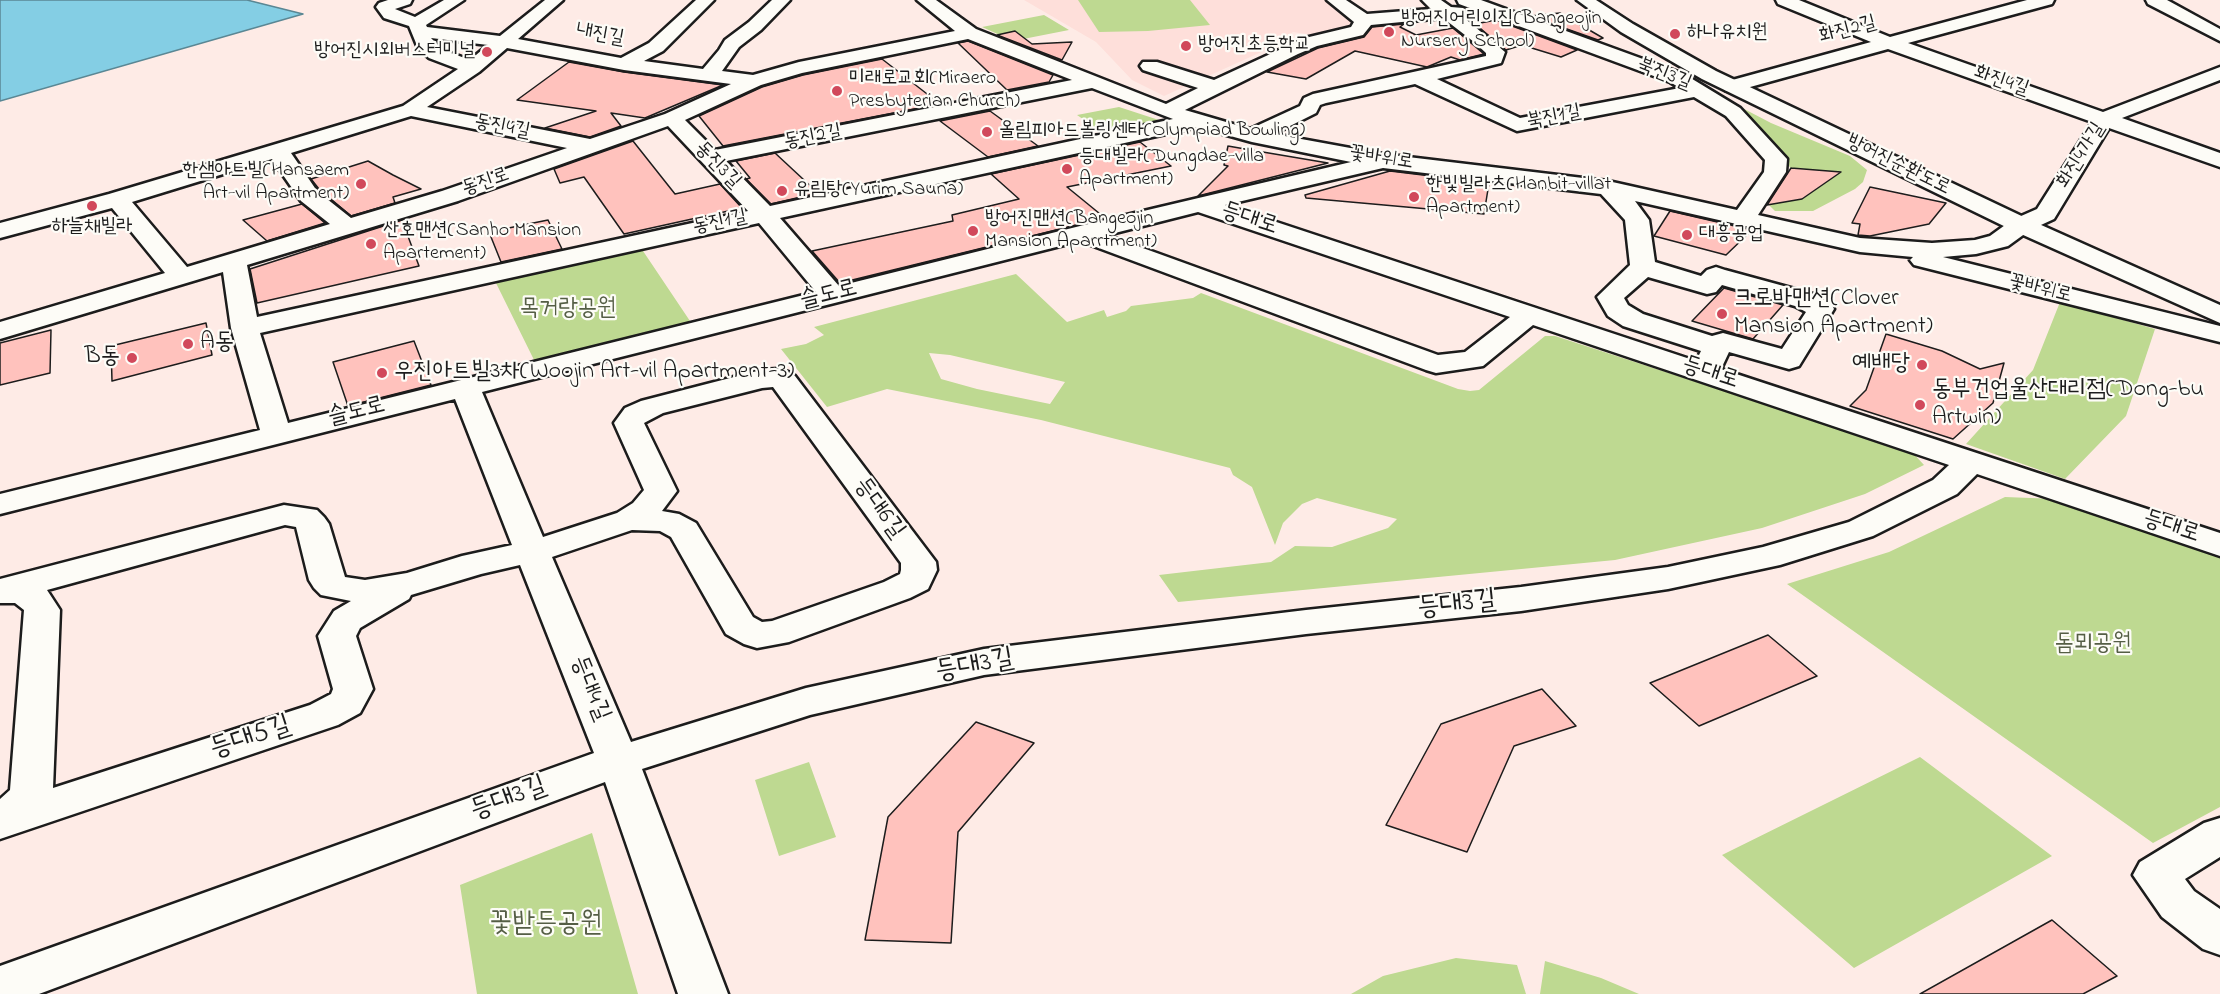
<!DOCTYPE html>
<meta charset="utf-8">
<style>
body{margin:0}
canvas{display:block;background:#feebe6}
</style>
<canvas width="2220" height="994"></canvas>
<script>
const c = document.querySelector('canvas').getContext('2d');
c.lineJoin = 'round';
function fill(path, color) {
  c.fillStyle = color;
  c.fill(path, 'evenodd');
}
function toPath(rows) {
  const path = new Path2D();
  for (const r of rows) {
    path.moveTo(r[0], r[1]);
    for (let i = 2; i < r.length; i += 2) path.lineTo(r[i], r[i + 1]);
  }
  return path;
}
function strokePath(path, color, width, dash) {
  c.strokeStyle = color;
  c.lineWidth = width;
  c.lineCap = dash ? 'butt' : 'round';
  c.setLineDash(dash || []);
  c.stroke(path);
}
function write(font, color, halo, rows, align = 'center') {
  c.font = font + ' "Indie Flower","Poor Story",sans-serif';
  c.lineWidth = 4.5;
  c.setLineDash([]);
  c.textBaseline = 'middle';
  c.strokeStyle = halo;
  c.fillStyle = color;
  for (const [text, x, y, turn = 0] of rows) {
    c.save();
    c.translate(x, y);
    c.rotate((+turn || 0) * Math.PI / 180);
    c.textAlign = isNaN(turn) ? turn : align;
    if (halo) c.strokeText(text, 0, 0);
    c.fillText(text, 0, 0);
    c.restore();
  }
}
const built = toPath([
 [1024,0,1329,0,1356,25,1355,30,1320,36,1293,32,1268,49,1164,96,1132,80,1096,42]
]);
const green = toPath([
 [1078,0,1190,0,1210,25,1148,31,1099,32],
 [1044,15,1069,30,1013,41,982,27],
 [1704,88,1771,123,1850,156,1867,170,1863,182,1855,189,1813,211,1775,211,1768,204,1769,198,1778,203,1802,199,1824,184,1827,171,1791,168],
 [1119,107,1168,123,1109,137,1077,115],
 [641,248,692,324,536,364,495,281],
 [1016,274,1067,322,1104,310,1107,317,1126,311,1131,306,1193,298,1201,293,1458,389,1470,391,1479,390,1545,336,1555,336,1912,452,1924,465,1865,494,1762,528,1615,560,1178,602,1159,575,1271,562,1295,546,1332,547,1388,528,1397,519,1317,498,1302,504,1283,523,1275,545,1252,487,1233,475,1230,468,1041,420,887,389,827,407,781,349,806,344,824,335,814,327],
 [929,353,950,355,1065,382,1050,404,977,389,941,379],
 [2060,302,2155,329,2126,416,2065,479,1966,444,2033,370],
 [2005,497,2057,499,2220,553,2220,807,2153,843,1787,584,1889,552],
 [1920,757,2052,856,1854,968,1722,855],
 [809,762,836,837,779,856,755,780],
 [592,833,638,994,477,994,460,885],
 [1456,958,1517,965,1526,994,1351,994,1383,976],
 [1545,961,1601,978,1639,994,1540,994]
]);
const water = toPath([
 [0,0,247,0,303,14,0,101,0,0]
]);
const building = toPath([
 [1560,13,1603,38,1598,40,1530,16,1560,13],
 [1496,20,1577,50,1561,57,1522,45,1506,50,1475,24,1496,20],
 [1404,24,1400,27,1416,35,1453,28,1484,54,1460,60,1451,57,1427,67,1355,51,1306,79,1267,72,1318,48,1364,37,1372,27,1404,24],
 [1015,31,1032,44,1072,42,1062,60,997,35,1015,31],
 [968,41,1053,75,1049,82,1007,90,958,43,968,41],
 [882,59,940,104,723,146,699,116,762,87,803,75,882,59],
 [569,62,624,72,723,85,645,118,611,113,621,126,590,137,545,128,596,111,517,100,569,62],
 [990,111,1038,146,988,157,940,121,990,111],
 [633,141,675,194,720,184,742,208,624,234,584,177,560,183,554,169,633,141],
 [1140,142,1171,166,1067,187,1105,218,840,283,812,251,953,221,952,215,1019,199,991,174,1140,142],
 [1228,146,1245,149,1328,163,1198,196,1228,166,1224,165,1228,146],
 [775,153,818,193,771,204,746,179,750,178,736,161,775,153],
 [368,161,393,175,421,189,393,197,395,203,351,216,319,189,311,179,368,161],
 [1791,168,1841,172,1802,199,1767,205,1791,168],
 [1390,171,1489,183,1484,214,1306,198,1305,195,1390,171],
 [1870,187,1946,203,1929,224,1870,236,1858,235,1860,224,1852,223,1870,187],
 [302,204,325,223,267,241,243,220,302,204],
 [1670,211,1752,230,1726,255,1654,236,1670,211],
 [402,220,419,266,257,303,250,269,402,220],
 [548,220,562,249,501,262,489,232,548,220],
 [1724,288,1783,305,1753,339,1692,321,1724,288],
 [206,323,212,355,112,381,111,346,206,323],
 [51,330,50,373,0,385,0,343,51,330],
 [1886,334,1942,351,1980,369,2004,363,1993,403,1953,439,1850,406,1866,390,1886,334],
 [414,341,431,385,348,406,333,362,414,341],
 [1768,635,1817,676,1699,726,1650,683,1768,635],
 [1542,689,1576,726,1514,746,1467,852,1386,825,1441,724,1542,689],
 [976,722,1034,743,958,832,951,943,865,940,888,817,976,722],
 [2052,920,2117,976,2083,994,1920,994,2052,920]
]);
const minor = toPath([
 [388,0,412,0,410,4,395,9,415,17,444,0,464,0,426,25,427,27,500,36,545,0,563,0,518,39,621,58,649,43,696,0,714,0,663,51,644,61,703,69,719,50,725,40,749,22,772,0,790,0,761,30,739,47,722,71,753,75,799,62,955,31,917,0,936,0,976,29,1166,104,1198,88,1143,70,1140,66,1143,62,1157,62,1214,80,1305,38,1351,27,1354,22,1327,0,1346,0,1367,14,1431,9,1422,0,1441,0,1451,7,1463,8,1466,12,1462,16,1505,52,1501,63,1437,79,1520,118,1680,88,1670,82,1459,4,1457,0,1481,0,1684,74,1740,108,1787,159,1786,172,1758,215,1860,238,1932,243,1975,240,1990,236,2012,220,2037,209,2092,122,1888,49,1732,92,1725,90,1722,86,1725,82,1871,42,1778,4,1776,0,1799,0,1890,37,2027,0,2054,0,2052,4,1908,43,2103,112,2220,67,2220,80,2122,118,2220,153,2220,167,2109,128,2054,219,2030,230,2008,246,1976,254,1943,257,2220,326,2220,342,1914,265,1910,260,1913,257,1860,252,1635,201,1649,220,1655,262,1701,276,1707,270,1716,267,1725,270,1813,294,1831,303,1834,309,1799,366,1789,369,1729,352,1721,369,2220,533,2220,556,1977,474,1957,494,1873,536,1780,565,1668,589,1521,611,1306,634,984,675,810,715,642,769,728,994,678,994,605,782,39,994,0,994,0,966,594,753,520,565,481,574,411,595,409,599,360,628,356,636,373,689,360,713,338,725,0,839,0,799,10,790,24,610,15,603,0,603,0,579,284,505,317,510,324,517,329,524,345,577,365,580,407,573,462,556,512,545,455,399,0,514,0,494,260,430,231,328,223,272,0,339,0,322,165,273,112,208,0,238,0,223,109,194,403,106,458,69,429,58,418,48,409,26,384,18,376,7,379,3,388,0],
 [1443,18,1474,42,1486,53,1486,56,1313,94,1304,98,1300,106,1250,129,1185,110,1298,54,1317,46,1363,35,1371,25,1443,18],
 [431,38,488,45,470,60,443,50,431,38],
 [968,39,1072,80,715,150,685,120,761,85,802,73,968,39],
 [507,48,624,70,731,84,665,114,590,139,427,107,479,72,507,48],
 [1415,84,1517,131,1694,97,1726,116,1765,160,1764,172,1737,210,1608,181,1383,154,1274,134,1316,113,1320,105,1326,103,1415,84],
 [1092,88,1173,119,770,206,726,161,1092,88],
 [411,116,567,148,442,191,351,218,317,191,291,153,411,116],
 [668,126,748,211,257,317,247,265,458,201,668,126],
 [1198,127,1252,142,1351,162,1080,226,839,286,780,218,1198,127],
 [272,159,301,201,330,224,187,267,132,202,272,159],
 [1383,168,1601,194,1625,220,1630,265,1597,297,1608,316,1623,326,1701,351,1696,361,1225,205,1383,168],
 [1198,212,1510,317,1465,352,1438,355,1107,235,1198,212],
 [759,223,816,292,288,423,260,333,759,223],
 [1080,241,1426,370,1436,373,1483,366,1533,325,1949,465,1933,480,1849,522,1763,547,1668,567,1521,587,1306,610,984,649,806,688,631,742,552,557,632,530,660,531,671,537,726,634,744,644,757,648,789,642,910,598,928,589,937,570,936,562,795,376,788,372,778,369,761,370,641,401,625,408,614,423,644,490,633,503,617,513,543,537,482,392,1080,241],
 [1648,277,1707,294,1716,292,1722,285,1795,306,1806,312,1782,349,1723,333,1712,336,1643,314,1628,305,1624,298,1648,277],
 [773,387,901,563,901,570,900,574,884,582,772,621,762,622,753,617,696,523,679,514,662,511,677,491,644,423,663,413,762,388,773,387],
 [285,525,296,527,309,580,314,588,321,595,351,601,334,611,318,636,333,689,331,694,310,705,53,788,60,610,47,590,285,525],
 [2146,0,2167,0,2220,29,2220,41,2148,4,2146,0],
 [2220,818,2220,857,2185,879,2194,891,2220,909,2220,955,2203,949,2162,917,2133,875,2140,862,2204,823,2220,818]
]);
const major = toPath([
 [1577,0,1596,0,1633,24,1716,71,2030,220,2220,305,2220,323,2012,230,1702,79,1621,32,1577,0]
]);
const markers = [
 [1389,32,6,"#d1495b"],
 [1675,34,6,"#d1495b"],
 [1186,46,6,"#d1495b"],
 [487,52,6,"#d1495b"],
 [837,91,6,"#d1495b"],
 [987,132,6,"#d1495b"],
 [1067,169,6,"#d1495b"],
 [361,184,6,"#d1495b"],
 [782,191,6,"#d1495b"],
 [1414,197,6,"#d1495b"],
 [92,206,6,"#d1495b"],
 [973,231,6,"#d1495b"],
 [1687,235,6,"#d1495b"],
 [371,244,6,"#d1495b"],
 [1722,314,6,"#d1495b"],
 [188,344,6,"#d1495b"],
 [132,358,6,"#d1495b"],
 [1922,365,6,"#d1495b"],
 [382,373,6,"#d1495b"],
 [1920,405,6,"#d1495b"]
];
const farPoinames = [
 ["방어진어린이집(Bangeojin",1401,20],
 ["Nursery School)",1401,43],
 ["하나유치원",1687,34],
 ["방어진초등학교",1198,46],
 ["방어진시외버스터미널",475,52,"right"],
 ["미래로교회(Miraero",849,80],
 ["Presbyterian Church)",849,103],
 ["올림피아드볼링센타(Olympiad Bowling)",999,132],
 ["등대빌라(Dungdae-villa",1079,158],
 ["Apartment)",1079,181],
 ["한샘아트빌(Hansaem",349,172,"right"],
 ["Art-vil Apartment)",349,195,"right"],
 ["한빛빌라츠(Hanbit-villat",1426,186],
 ["Apartment)",1426,209],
 ["유림탕(Yurim Sauna)",794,191],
 ["방어진맨션(Bangeojin",985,220],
 ["Mansion Aparrtment)",985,243],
 ["하늘채빌라",92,228,"center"],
 ["산호맨션(Sanho Mansion",383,232],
 ["Apartement)",383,255],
 ["대흥공업",1699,235]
];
const farStreetnames = [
 ["화진2길",1848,31,-15],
 ["내진길",600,36,10],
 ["북진3길",1664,75,22],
 ["화진4길",2001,82,19],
 ["북진1길",1554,118,-11],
 ["동진4길",502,128,11],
 ["동진2길",813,138,-11],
 ["화진4가길",2082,156,-58],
 ["꽃바위로",1381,159,9],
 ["동진3길",717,166,46],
 ["방어진순환도로",1898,166,26],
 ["동진로",486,183,-19],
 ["동진1길",720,223,-12],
 ["꽃바위로",2040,290,14]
];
const streetNames = [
 ["등대로",1249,220,18],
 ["슬도로",829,296,-14],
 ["등대로",1710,374,18],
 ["슬도로",357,413,-14],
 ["등대6길",878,509,54],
 ["등대로",2171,528,18],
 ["등대4길",589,689,68]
];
const poiNames = [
 ["크로바맨션(Clover",1734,300],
 ["Mansion Apartment)",1734,328],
 ["A동",200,344],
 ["B동",120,358,"right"],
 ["예배당",1910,365,"right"],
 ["우진아트빌3차(Woojin Art-vil Apartment-3)",394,373],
 ["동부건업울산대리점(Dong-bu",1932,391],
 ["Artwin)",1932,419]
];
const parkNames = [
 ["목거랑공원",568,310],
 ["돔뫼공원",2093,645]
];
const nearStreetnames = [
 ["등대3길",1457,606,-6],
 ["등대3길",975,667,-10],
 ["등대5길",251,739,-18],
 ["등대3길",509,800,-20]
];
const nearParknames = [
 ["꽃받등공원",546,925]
];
fill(built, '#fedfda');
fill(green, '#bed991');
fill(water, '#84cee4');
strokePath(water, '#5a8794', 1.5);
fill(building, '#ffc2bd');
strokePath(building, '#1c1c1c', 1.5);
strokePath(minor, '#1c1c1c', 5);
strokePath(major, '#1c1c1c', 5);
fill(minor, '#fdfcf7');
fill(major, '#fdfcf7');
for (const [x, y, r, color] of markers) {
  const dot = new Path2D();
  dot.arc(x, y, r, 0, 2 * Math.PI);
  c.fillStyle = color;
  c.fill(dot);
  strokePath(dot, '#fdfcf7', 2);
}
write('20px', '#1c1c1c', '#fdfcf7', farPoinames, 'left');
write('20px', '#1c1c1c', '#fdfcf7', farStreetnames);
write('24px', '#1c1c1c', '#fdfcf7', streetNames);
write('24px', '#1c1c1c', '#fdfcf7', poiNames, 'left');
write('24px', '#555e45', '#fdfcf7', parkNames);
write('28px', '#1c1c1c', '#fdfcf7', nearStreetnames);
write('28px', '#555e45', '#fdfcf7', nearParknames);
</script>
